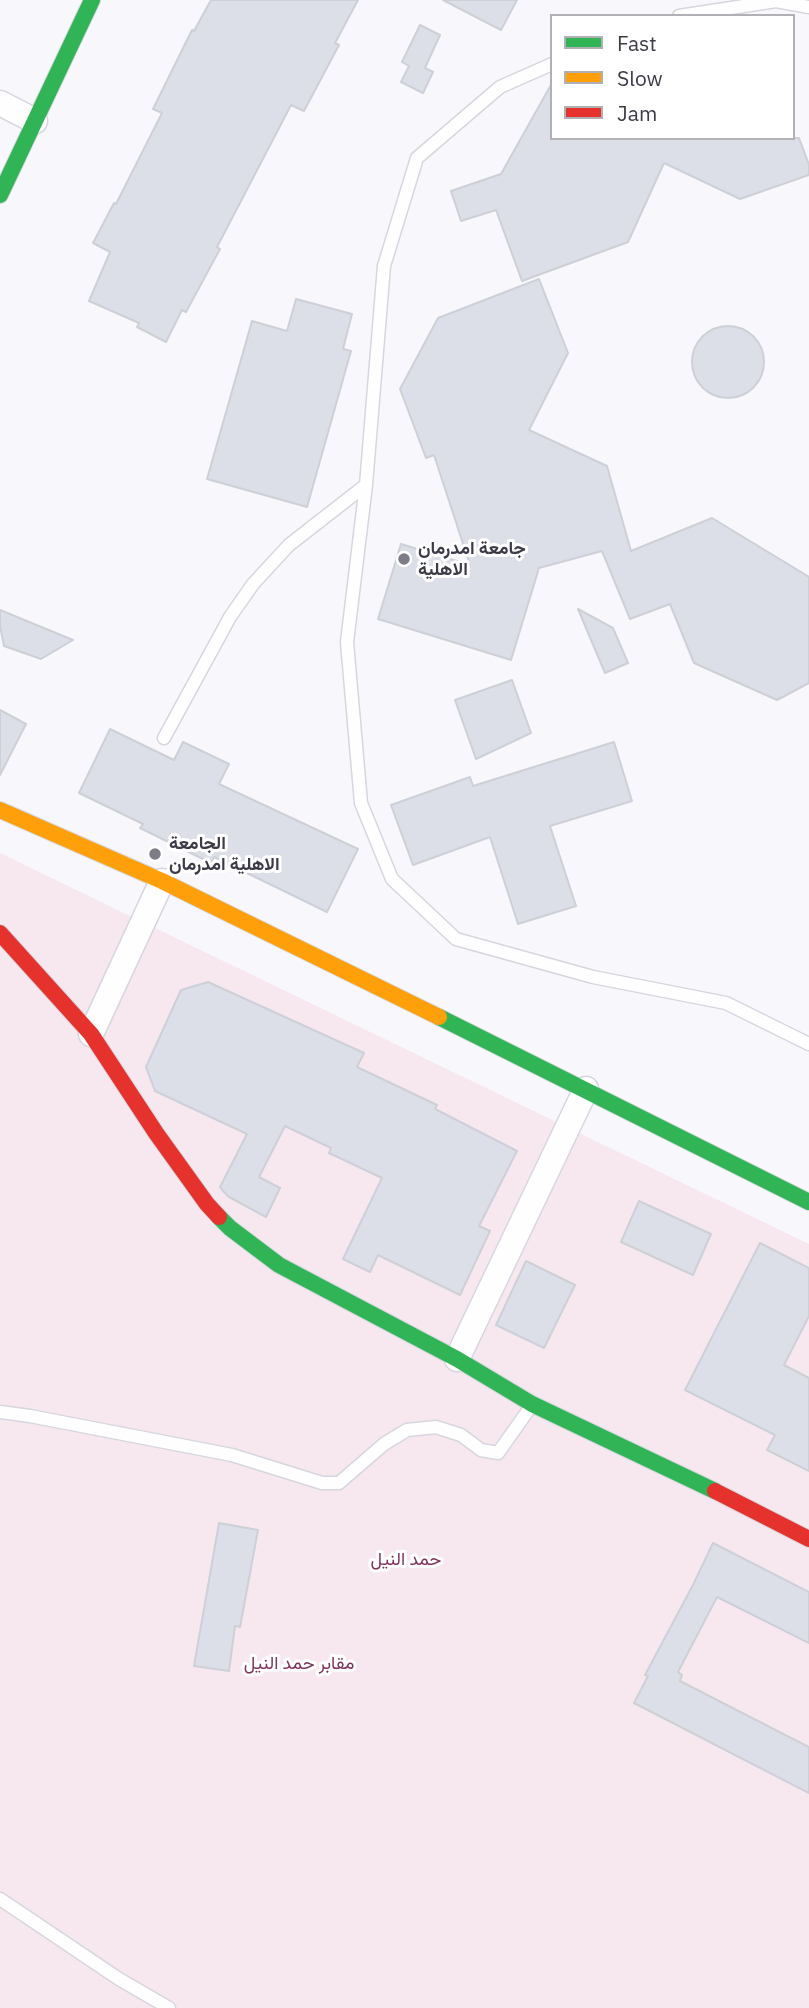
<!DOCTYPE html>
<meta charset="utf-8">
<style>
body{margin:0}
#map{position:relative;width:809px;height:2008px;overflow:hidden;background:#f8f8fc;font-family:"IBM Plex Sans",sans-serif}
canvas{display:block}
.legend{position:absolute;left:550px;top:14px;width:245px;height:126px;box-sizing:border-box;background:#fff;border:2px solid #b1b0b5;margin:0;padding:9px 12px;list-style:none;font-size:21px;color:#3c3a47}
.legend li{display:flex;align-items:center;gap:14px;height:35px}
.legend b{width:35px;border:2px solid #b1b0b5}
</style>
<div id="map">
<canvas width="809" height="2008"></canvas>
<ul class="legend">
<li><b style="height:9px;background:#30b455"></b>Fast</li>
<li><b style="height:9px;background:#ff9f0a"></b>Slow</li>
<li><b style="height:9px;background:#e5322d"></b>Jam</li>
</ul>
</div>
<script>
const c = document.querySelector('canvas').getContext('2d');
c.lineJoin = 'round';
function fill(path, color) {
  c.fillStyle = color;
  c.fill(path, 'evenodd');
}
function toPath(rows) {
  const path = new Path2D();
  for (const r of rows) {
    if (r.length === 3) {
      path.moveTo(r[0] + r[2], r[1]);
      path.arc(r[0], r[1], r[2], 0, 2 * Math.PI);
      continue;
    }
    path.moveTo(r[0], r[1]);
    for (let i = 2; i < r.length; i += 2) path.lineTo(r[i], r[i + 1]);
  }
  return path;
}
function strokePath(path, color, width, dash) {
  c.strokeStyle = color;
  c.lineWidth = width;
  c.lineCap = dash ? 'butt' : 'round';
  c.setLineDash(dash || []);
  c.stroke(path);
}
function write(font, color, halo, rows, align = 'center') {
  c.font = font + ' "IBM Plex Sans",Vazirmatn,sans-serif';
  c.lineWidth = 6;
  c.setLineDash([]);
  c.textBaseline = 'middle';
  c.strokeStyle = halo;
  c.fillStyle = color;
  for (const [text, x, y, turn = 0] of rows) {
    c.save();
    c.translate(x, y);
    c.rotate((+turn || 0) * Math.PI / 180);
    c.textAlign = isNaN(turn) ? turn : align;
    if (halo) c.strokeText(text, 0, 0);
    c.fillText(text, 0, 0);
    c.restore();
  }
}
const green = toPath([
 [0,853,809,1244,809,2008,0,2008]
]);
const building = toPath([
 [211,0,358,0,335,43,339,45,304,111,291,105,217,247,220,249,186,312,182,310,166,342,137,327,139,323,89,301,110,252,93,243,114,203,116,204,162,113,153,109,192,30,194,31,211,0],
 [443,0,517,0,501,30,443,0],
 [420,25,440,35,425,68,433,72,423,93,401,82,409,66,402,62,420,25],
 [552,83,552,138,799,138,809,165,809,175,740,199,664,163,628,242,522,281,496,210,461,221,451,191,501,174,552,83],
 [539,279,568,353,529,430,607,466,631,551,712,518,809,577,809,683,777,700,694,663,670,604,630,619,602,551,539,568,511,660,378,619,401,544,470,565,434,455,426,458,400,389,438,318,539,279],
 [296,299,352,314,343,349,351,351,307,507,207,479,252,321,287,331,296,299],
 [728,362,36],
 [578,609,613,628,628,663,605,673,578,609],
 [0,610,73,640,41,659,4,646,0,626,0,610],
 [512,680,531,733,476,759,455,700,512,680],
 [0,710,26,724,0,775,0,710],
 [110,729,174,760,183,742,229,764,219,784,358,849,327,912,214,857,211,863,140,828,143,824,79,793,110,729],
 [614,742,632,801,550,826,576,906,518,924,490,837,413,865,391,805,470,777,473,786,614,742],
 [208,982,364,1053,357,1067,437,1105,435,1109,517,1151,479,1226,490,1231,460,1295,378,1255,370,1272,343,1259,382,1178,329,1153,331,1148,285,1126,259,1177,280,1188,266,1217,229,1197,223,1191,220,1187,247,1134,155,1091,146,1067,181,990,208,982],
 [639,1201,711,1234,693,1275,621,1242,639,1201],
 [760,1243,809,1268,809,1316,784,1365,809,1378,809,1471,767,1450,775,1435,685,1390,760,1243],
 [526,1261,575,1285,544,1348,496,1325,526,1261],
 [219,1523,258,1530,240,1627,235,1626,229,1671,194,1666,219,1523],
 [713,1543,809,1592,809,1643,717,1597,678,1672,682,1675,680,1681,809,1747,809,1793,634,1703,648,1676,645,1675,693,1585,713,1543]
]);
const lane = toPath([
 [679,16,776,1,809,7],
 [552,64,500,87,417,158,384,266,366,485,347,642,361,803,392,879,456,939,593,977,726,1003,809,1044],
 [164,738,230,617,253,584,289,545,366,485],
 [0,1412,30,1416,232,1455,322,1483,339,1483,384,1444,407,1430,436,1427,461,1435,481,1450,498,1453,532,1405],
 [0,1899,119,1979,169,2008]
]);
const street = toPath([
 [0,103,35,121],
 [91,1034,162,881],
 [457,1359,586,1089]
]);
const fast = toPath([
 [0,195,92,0],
 [439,1017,809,1202],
 [219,1217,230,1228,279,1265,457,1359,532,1404,715,1491]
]);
const slow = toPath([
 [0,810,162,881,439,1017]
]);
const jam = toPath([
 [0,933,91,1034,156,1133,207,1204,219,1217],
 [715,1491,809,1539]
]);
const markers = [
 [404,559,7,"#7e7c86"],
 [155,854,7,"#7e7c86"]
];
const poiNames = [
 ["جامعة امدرمان",418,549],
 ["الاهلية",418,570],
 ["الجامعة",169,844],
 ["الاهلية امدرمان",169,865]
];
const parkNames = [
 ["حمد النيل",406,1560],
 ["مقابر حمد النيل",299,1664]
];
fill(green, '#f7e8f0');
fill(building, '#dddfe8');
strokePath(building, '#cdd0d7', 2);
strokePath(lane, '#d7d6df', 15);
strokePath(street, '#d7d6df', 27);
strokePath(fast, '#d7d6df', 18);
strokePath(slow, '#d7d6df', 18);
strokePath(jam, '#d7d6df', 18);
strokePath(lane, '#fefeff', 12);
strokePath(street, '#fefeff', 24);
strokePath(fast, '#30b455', 16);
strokePath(slow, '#ff9f0a', 16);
strokePath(jam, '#e5322d', 16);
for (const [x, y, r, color] of markers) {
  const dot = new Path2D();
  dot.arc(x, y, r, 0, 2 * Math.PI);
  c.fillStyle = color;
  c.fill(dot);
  strokePath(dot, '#fff', 2.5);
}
write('bold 18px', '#3c3a47', '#fff', poiNames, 'left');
write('18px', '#7f335c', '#fff', parkNames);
</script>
